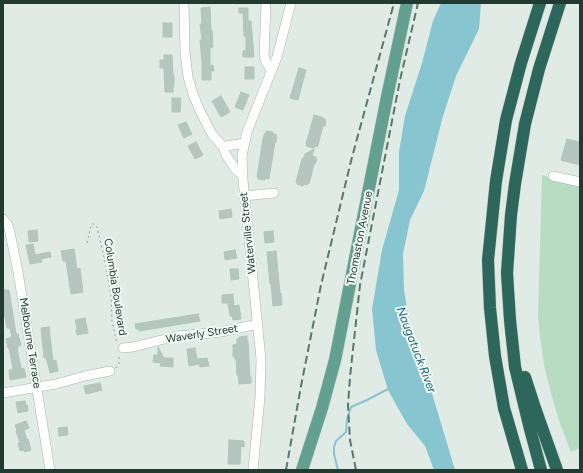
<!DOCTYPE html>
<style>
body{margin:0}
#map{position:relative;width:583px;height:473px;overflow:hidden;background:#e0ebe6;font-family:Figtree,sans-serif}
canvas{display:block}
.frame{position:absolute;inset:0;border:4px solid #213b33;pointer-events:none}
</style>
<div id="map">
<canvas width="583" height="473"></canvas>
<div class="frame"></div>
</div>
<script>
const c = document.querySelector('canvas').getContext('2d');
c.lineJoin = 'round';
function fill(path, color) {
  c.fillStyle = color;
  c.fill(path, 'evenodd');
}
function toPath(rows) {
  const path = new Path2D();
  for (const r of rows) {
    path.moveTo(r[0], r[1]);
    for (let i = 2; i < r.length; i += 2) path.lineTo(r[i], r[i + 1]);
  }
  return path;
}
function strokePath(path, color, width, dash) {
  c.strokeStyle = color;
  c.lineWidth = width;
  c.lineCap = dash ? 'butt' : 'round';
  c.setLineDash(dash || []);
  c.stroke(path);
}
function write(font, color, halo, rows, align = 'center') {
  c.font = font + ' Figtree,sans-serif';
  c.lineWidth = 4;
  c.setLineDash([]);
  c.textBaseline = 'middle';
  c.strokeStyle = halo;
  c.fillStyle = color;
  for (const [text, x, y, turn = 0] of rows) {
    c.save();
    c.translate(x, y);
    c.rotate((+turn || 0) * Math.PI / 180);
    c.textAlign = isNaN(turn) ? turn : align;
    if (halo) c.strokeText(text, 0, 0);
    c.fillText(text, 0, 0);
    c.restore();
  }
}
const green = toPath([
 [542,175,580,185,580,448,571,452,559,421,551,393,544,365,540,337,538,316]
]);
const water = toPath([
 [441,3,481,3,479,29,456,76,443,116,424,191,410,220,403,254,404,290,410,326,425,370,455,470,434,470,425,446,407,424,388,390,376,350,372,309,382,250,399,190,399,152,405,116,422,63,433,21]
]);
const stream = toPath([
 [338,470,334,454,334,447,336,441,346,432,347,419,351,407,367,400,390,388]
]);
const building = toPath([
 [210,7,211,30,212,30,213,47,210,48,210,66,213,65,214,71,211,71,211,80,202,80,202,63,200,40,202,40,200,24,202,24,201,8,210,7],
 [239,8,248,8,248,21,251,21,254,57,243,57,243,51,246,50,246,36,244,36,243,13,239,13,239,8],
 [163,23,172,23,172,37,163,37,163,23],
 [164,55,172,55,173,75,174,75,174,85,173,86,173,92,165,92,164,68,160,68,160,60,164,60,164,55],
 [245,67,254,67,254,79,245,79,245,67],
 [299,68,306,70,298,100,290,98,299,68],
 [241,92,249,95,243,110,235,107,241,92],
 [221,96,230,112,221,117,212,101,221,96],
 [172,98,181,98,180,112,172,112,172,98],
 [314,115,322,117,322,118,325,119,325,121,326,121,325,126,323,126,318,145,317,147,315,146,314,148,306,146,307,144,306,144,314,115],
 [186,122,192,134,184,138,178,125,186,122],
 [266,131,273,132,272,134,276,134,276,136,277,137,276,142,275,142,269,179,265,178,265,180,258,179,258,177,257,177,263,138,265,133,266,133,266,131],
 [567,139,580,142,580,165,561,160,567,139],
 [196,142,203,155,195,159,188,146,196,142],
 [314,149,312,156,316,157,315,159,317,159,315,164,314,164,309,184,308,183,307,185,304,184,303,186,297,184,297,182,296,182,302,159,303,159,305,154,314,149],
 [231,209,232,217,220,219,219,211,231,209],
 [37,230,38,241,29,242,28,231,37,230],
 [273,231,274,242,265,243,264,232,273,231],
 [33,244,35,255,50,252,51,257,41,259,42,262,30,264,26,245,33,244],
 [74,249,77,269,80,268,83,292,71,294,66,261,63,261,61,251,74,249],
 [235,250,237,258,225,260,224,252,235,250],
 [276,251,280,293,281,293,282,305,273,306,271,284,270,284,267,252,276,251],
 [230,269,238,269,239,279,231,280,230,269],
 [3,290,9,290,16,334,18,334,21,345,18,346,18,348,17,348,21,368,22,369,24,368,26,377,10,380,9,370,13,369,9,348,8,348,6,339,12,337,10,328,7,328,4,312,3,313,3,290],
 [233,294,234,306,239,305,241,319,233,320,232,316,230,316,228,303,222,303,222,295,233,294],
 [198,314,200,321,139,331,139,329,136,329,135,324,198,314],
 [85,318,88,333,77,335,76,330,77,329,75,320,85,318],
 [49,327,53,361,56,360,58,371,50,373,46,357,44,358,41,328,49,327],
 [247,336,247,341,248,341,250,377,251,377,251,383,239,384,238,375,237,375,236,359,235,359,235,357,233,357,233,345,237,344,237,339,239,339,239,337,247,336],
 [158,347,164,358,173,358,173,367,160,366,161,363,153,362,154,355,158,355,158,347],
 [195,348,197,359,207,358,209,366,200,367,199,364,189,366,187,349,195,348],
 [100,383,102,390,86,394,84,386,100,383],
 [25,401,26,406,27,405,28,411,18,413,16,402,25,401],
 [26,421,29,428,24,430,27,440,28,439,31,450,25,452,24,450,20,451,18,443,20,443,16,431,17,430,15,425,26,421],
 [67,427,68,435,59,436,58,428,67,427],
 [229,440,244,441,244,447,241,446,240,464,228,464,229,440]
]);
const path = toPath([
 [87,243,91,226,92,224,94,224,97,227,105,261,111,296,112,321,117,344],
 [116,368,119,364,119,355]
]);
const minor = toPath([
 [184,3,185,52,188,77,193,94,200,111,212,134,223,147,226,155,236,170,242,175],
 [266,3,264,56,266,62,271,70],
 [223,147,226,146,244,143],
 [553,176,580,182],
 [244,196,274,193],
 [3,219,7,224,9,228,18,272,50,470],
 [123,348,133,347,177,336,221,332,258,324],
 [3,393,56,384,85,376,110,371],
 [253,470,260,397,261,359,243,180,242,156,247,132,277,57,291,3]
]);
const major = toPath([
 [302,470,322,408,335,360,387,97,407,3]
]);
const highway = toPath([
 [525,377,535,408,557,470],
 [522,470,504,408,495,356,490,308,488,260,496,181,506,120,521,63,540,3],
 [541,470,530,429,515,367,510,320,507,273,511,215,515,184,525,124,539,69,560,3]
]);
const rail = toPath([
 [286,470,301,386,321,285,351,161,394,3],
 [356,470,350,440,348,406,350,377,360,285,400,80,418,3]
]);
const streetNames = [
 ["Waterville Street",248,233,-96],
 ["Thomaston Avenue",360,238,-79],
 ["Columbia Boulevard",115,287,81],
 ["Waverly Street",202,334,-9],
 ["Melbourne Terrace",30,343,81]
];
const waterNames = [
 ["Naugatuck River",416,350,69]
];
fill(green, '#b8dcc2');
fill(water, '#87c5d0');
strokePath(stream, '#87c5d0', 2);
fill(building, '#b5c5bf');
strokePath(building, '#b2c4bd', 1);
strokePath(minor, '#a3b3ad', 10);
strokePath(major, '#c1c8c6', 13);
strokePath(highway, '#c1c8c6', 13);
strokePath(path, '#80ae9f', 1, [2, 3]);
strokePath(minor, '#fff', 9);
strokePath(major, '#64a090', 12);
strokePath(highway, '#2d665a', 12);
strokePath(rail, '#5b766f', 2, [8, 4]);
write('11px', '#213b33', '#f0f7f4', streetNames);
write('italic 12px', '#1c6775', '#f0f7f4', waterNames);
</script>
